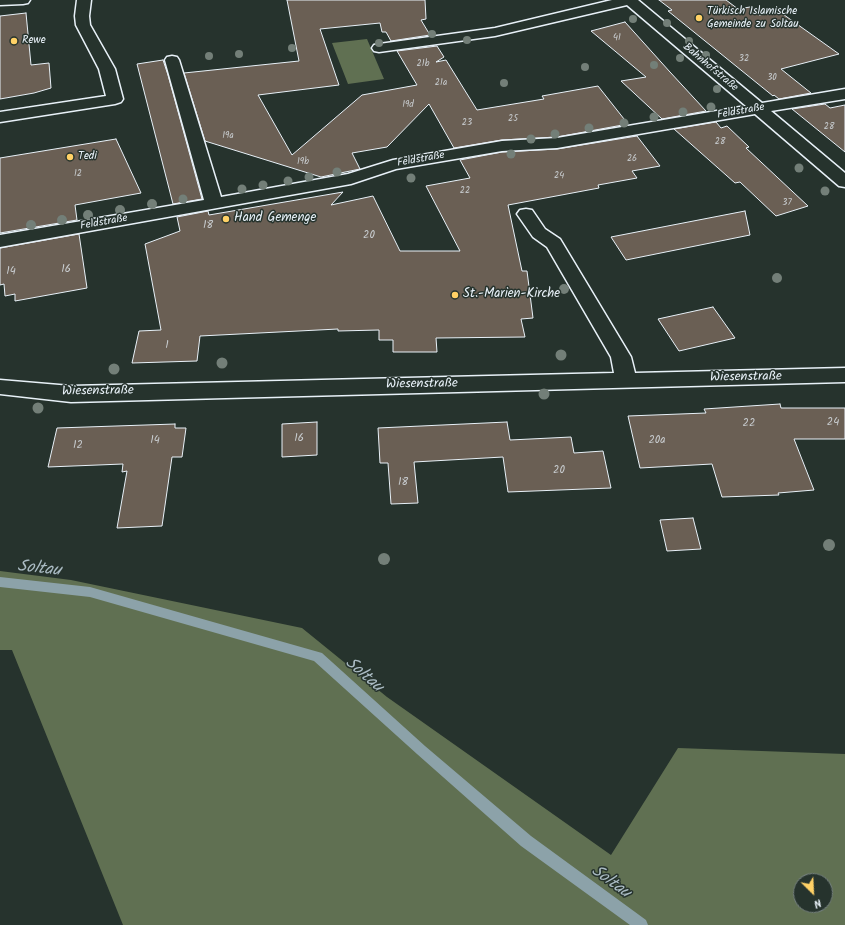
<!DOCTYPE html>
<meta charset="utf-8">
<style>
body{margin:0}
#map{position:relative;width:845px;height:925px;overflow:hidden;background:#26332d;font-family:Kalam,sans-serif}
canvas{display:block}
.north{position:absolute;left:793px;top:873px;width:40px;height:40px;box-sizing:border-box;background:#26332d;border:1px solid #747f7e;border-radius:50%;rotate:156deg;font-size:11px;font-weight:700;line-height:16px;text-align:center;color:#e8f1f8}
.north::after{content:'';display:block;margin:auto;width:14px;height:18px;background:#ffd166;clip-path:polygon(50% 0,100% 100%,50% 72%,0 100%)}
</style>
<div id="map">
<canvas width="845" height="925"></canvas>
<div class="north">N</div>
</div>
<script>
const c = document.querySelector('canvas').getContext('2d');
c.lineJoin = 'round';
function fill(path, color) {
  c.fillStyle = color;
  c.fill(path, 'evenodd');
}
function toPath(rows) {
  const path = new Path2D();
  for (const r of rows) {
    path.moveTo(r[0], r[1]);
    for (let i = 2; i < r.length; i += 2) path.lineTo(r[i], r[i + 1]);
  }
  return path;
}
function strokePath(path, color, width, dash) {
  c.strokeStyle = color;
  c.lineWidth = width;
  c.lineCap = dash ? 'butt' : 'round';
  c.setLineDash(dash || []);
  c.stroke(path);
}
function write(font, color, halo, rows, align = 'center') {
  c.font = font + ' Kalam,sans-serif';
  c.lineWidth = 3;
  c.setLineDash([]);
  c.textBaseline = 'middle';
  c.strokeStyle = halo;
  c.fillStyle = color;
  for (const [text, x, y, turn = 0] of rows) {
    c.save();
    c.translate(x, y);
    c.rotate((+turn || 0) * Math.PI / 180);
    c.textAlign = isNaN(turn) ? turn : align;
    if (halo) c.strokeText(text, 0, 0);
    c.fillText(text, 0, 0);
    c.restore();
  }
}
const green = toPath([
 [367,39,384,79,348,84,332,43],
 [0,571,71,580,302,628,387,697,611,855,678,748,845,754,845,925,123,925,12,650,0,650],
 [801,881,825,881,825,905,801,905]
]);
const stream = toPath([
 [0,577,90,587,322,653,425,746,531,836,646,920,648,925,630,925,521,846,417,754,314,661,90,597,0,587,0,577]
]);
const building = toPath([
 [287,0,425,0,426,19,421,20,430,35,391,41,386,32,382,32,380,23,320,29,339,85,258,95,292,155,362,95,417,85,397,51,437,46,444,57,436,62,446,60,477,110,544,99,542,96,598,86,628,124,557,137,502,140,454,148,429,104,387,147,352,153,360,169,321,177,205,141,184,73,299,61,287,0],
 [659,0,726,0,738,9,750,7,759,15,780,12,839,54,781,69,811,93,779,99,774,95,773,96,668,11,672,10,659,0],
 [26,13,31,65,49,63,51,88,34,93,0,99,0,16,26,13],
 [625,22,670,72,706,111,662,119,621,81,646,77,591,31,625,22],
 [163,60,168,75,202,199,173,204,137,64,163,60],
 [825,104,830,108,845,105,845,152,792,109,825,104],
 [716,122,721,128,727,126,749,147,746,148,808,206,776,216,740,182,735,183,674,129,716,122],
 [637,136,660,166,632,171,637,178,598,185,599,188,508,205,522,271,527,271,533,318,521,319,525,337,436,338,437,352,393,352,393,340,379,340,379,330,338,331,338,329,200,336,197,361,132,363,139,331,161,330,145,244,180,231,177,217,208,211,209,215,343,192,331,205,373,196,400,251,460,251,426,186,470,178,460,160,502,152,557,149,637,136],
 [116,139,141,193,75,205,77,220,0,233,0,158,116,139],
 [745,211,750,235,626,260,611,237,745,211],
 [79,234,87,288,15,301,15,294,5,296,4,284,0,285,0,248,79,234],
 [713,307,735,338,679,351,658,319,713,307],
 [780,404,781,408,845,408,845,439,794,439,814,490,778,493,779,495,722,497,712,464,640,468,628,416,706,413,704,409,780,404],
 [317,422,317,455,282,457,282,424,317,422],
 [507,422,510,440,571,437,574,453,603,451,611,488,508,492,503,457,414,462,418,503,391,504,388,463,380,463,378,428,507,422],
 [175,424,175,428,186,428,182,457,172,457,162,526,117,528,127,471,122,472,123,464,48,467,57,428,175,424],
 [693,518,701,549,667,551,660,520,693,518]
]);
const minor = toPath([
 [0,0,30,0,28,3,23,4,0,5,0,0],
 [77,0,91,0,89,16,90,25,115,69,123,99,121,102,115,104,0,122,0,112,106,96,99,69,76,25,75,16,77,0],
 [612,0,638,0,762,103,845,89,845,99,771,111,845,173,845,187,839,186,755,114,557,148,502,151,396,169,351,184,0,247,0,235,204,200,165,60,167,57,172,56,177,57,179,60,221,197,348,174,393,160,502,141,557,138,746,106,627,5,495,36,379,52,374,51,372,48,374,45,379,44,495,28,612,0],
 [526,209,532,210,545,229,560,239,631,357,635,373,845,368,845,382,71,402,0,394,0,380,71,386,614,373,611,357,547,247,533,237,517,214,520,210,526,209]
]);
const trees = [
 [633,19,4],
 [667,23,4],
 [432,34,4],
 [467,40,4],
 [689,41,4],
 [379,43,4],
 [292,48,4],
 [239,54,4],
 [706,55,4],
 [209,56,4],
 [680,58,4],
 [654,65,4],
 [585,67,4],
 [504,83,4],
 [717,89,4],
 [711,107,4.5],
 [683,112,4.5],
 [654,117,4.5],
 [624,123,4.5],
 [589,128,4.5],
 [555,134,4.5],
 [531,139,4.5],
 [511,154,4.5],
 [799,168,4.5],
 [337,172,4.5],
 [309,177,4.5],
 [411,178,4.5],
 [288,181,4.5],
 [263,185,4.5],
 [242,189,4.5],
 [825,191,4.5],
 [183,199,4.5],
 [152,204,5],
 [120,210,5],
 [88,215,5],
 [62,220,5],
 [31,225,5],
 [777,278,5],
 [564,289,5],
 [561,355,5.5],
 [222,363,5.5],
 [114,369,5.5],
 [544,394,5.5],
 [38,408,5.5],
 [829,545,6],
 [384,559,6]
];
const markers = [
 [699,18,4,"#ffd166"],
 [14,41,4,"#ffd166"],
 [70,157,4,"#ffd166"],
 [226,219,4,"#ffd166"],
 [455,295,4,"#ffd166"]
];
const farNumbernames = [
 ["41",617,38],
 ["32",744,59],
 ["21b",423,64],
 ["30",772,78],
 ["21a",441,83],
 ["19d",408,105],
 ["25",513,119],
 ["23",467,123],
 ["28",829,127],
 ["19a",228,136],
 ["28",720,142],
 ["26",632,159],
 ["19b",303,162],
 ["12",78,174],
 ["24",559,176],
 ["22",465,191],
 ["37",787,203]
];
const farPoinames = [
 ["Türkisch Islamische",707,12],
 ["Gemeinde zu Soltau",707,25],
 ["Rewe",22,41],
 ["Tedi",78,157]
];
const farStreetnames = [
 ["Bahnhofstraße",710,68,40],
 ["Feldstraße",741,112,-10],
 ["Feldstraße",421,160,-10],
 ["Feldstraße",104,223,-10]
];
const numberNames = [
 ["18",208,226],
 ["20",369,236],
 ["16",66,270],
 ["14",11,272],
 ["1",167,346],
 ["24",833,423],
 ["22",749,424],
 ["16",299,439],
 ["14",155,441],
 ["20a",657,441],
 ["12",78,446],
 ["20",559,471],
 ["18",403,483]
];
const poiNames = [
 ["Hand Gemenge",234,219],
 ["St.-Marien-Kirche",463,295]
];
const streetNames = [
 ["Wiesenstraße",746,378,-1],
 ["Wiesenstraße",422,385,-1],
 ["Wiesenstraße",98,392,-1]
];
const nearWaternames = [
 ["Soltau",39,570,6],
 ["Soltau",363,676,41],
 ["Soltau",610,883,36]
];
fill(green, '#607052');
fill(stream, '#8ca2a9');
fill(building, '#6a5f54');
strokePath(building, '#e8f1f8', 1);
strokePath(minor, '#e8f1f8', 3);
fill(minor, '#26332d');
c.fillStyle = '#737f78';
for (const [x, y, r] of trees) {
  c.beginPath();
  c.arc(x, y, r, 0, 2 * Math.PI);
  c.fill();
}
for (const [x, y, r, color] of markers) {
  const dot = new Path2D();
  dot.arc(x, y, r, 0, 2 * Math.PI);
  c.fillStyle = color;
  c.fill(dot);
  strokePath(dot, '#26332d', 1.5);
}
write('9px', '#c8cccf', null, farNumbernames);
write('11px', '#e8f1f8', '#26332d', farPoinames, 'left');
write('11px', '#e8f1f8', '#26332d', farStreetnames);
write('11px', '#c8cccf', null, numberNames);
write('13px', '#e8f1f8', '#26332d', poiNames, 'left');
write('13px', '#e8f1f8', '#26332d', streetNames);
write('italic 17px', '#abbcc4', '#26332d', nearWaternames);
</script>
